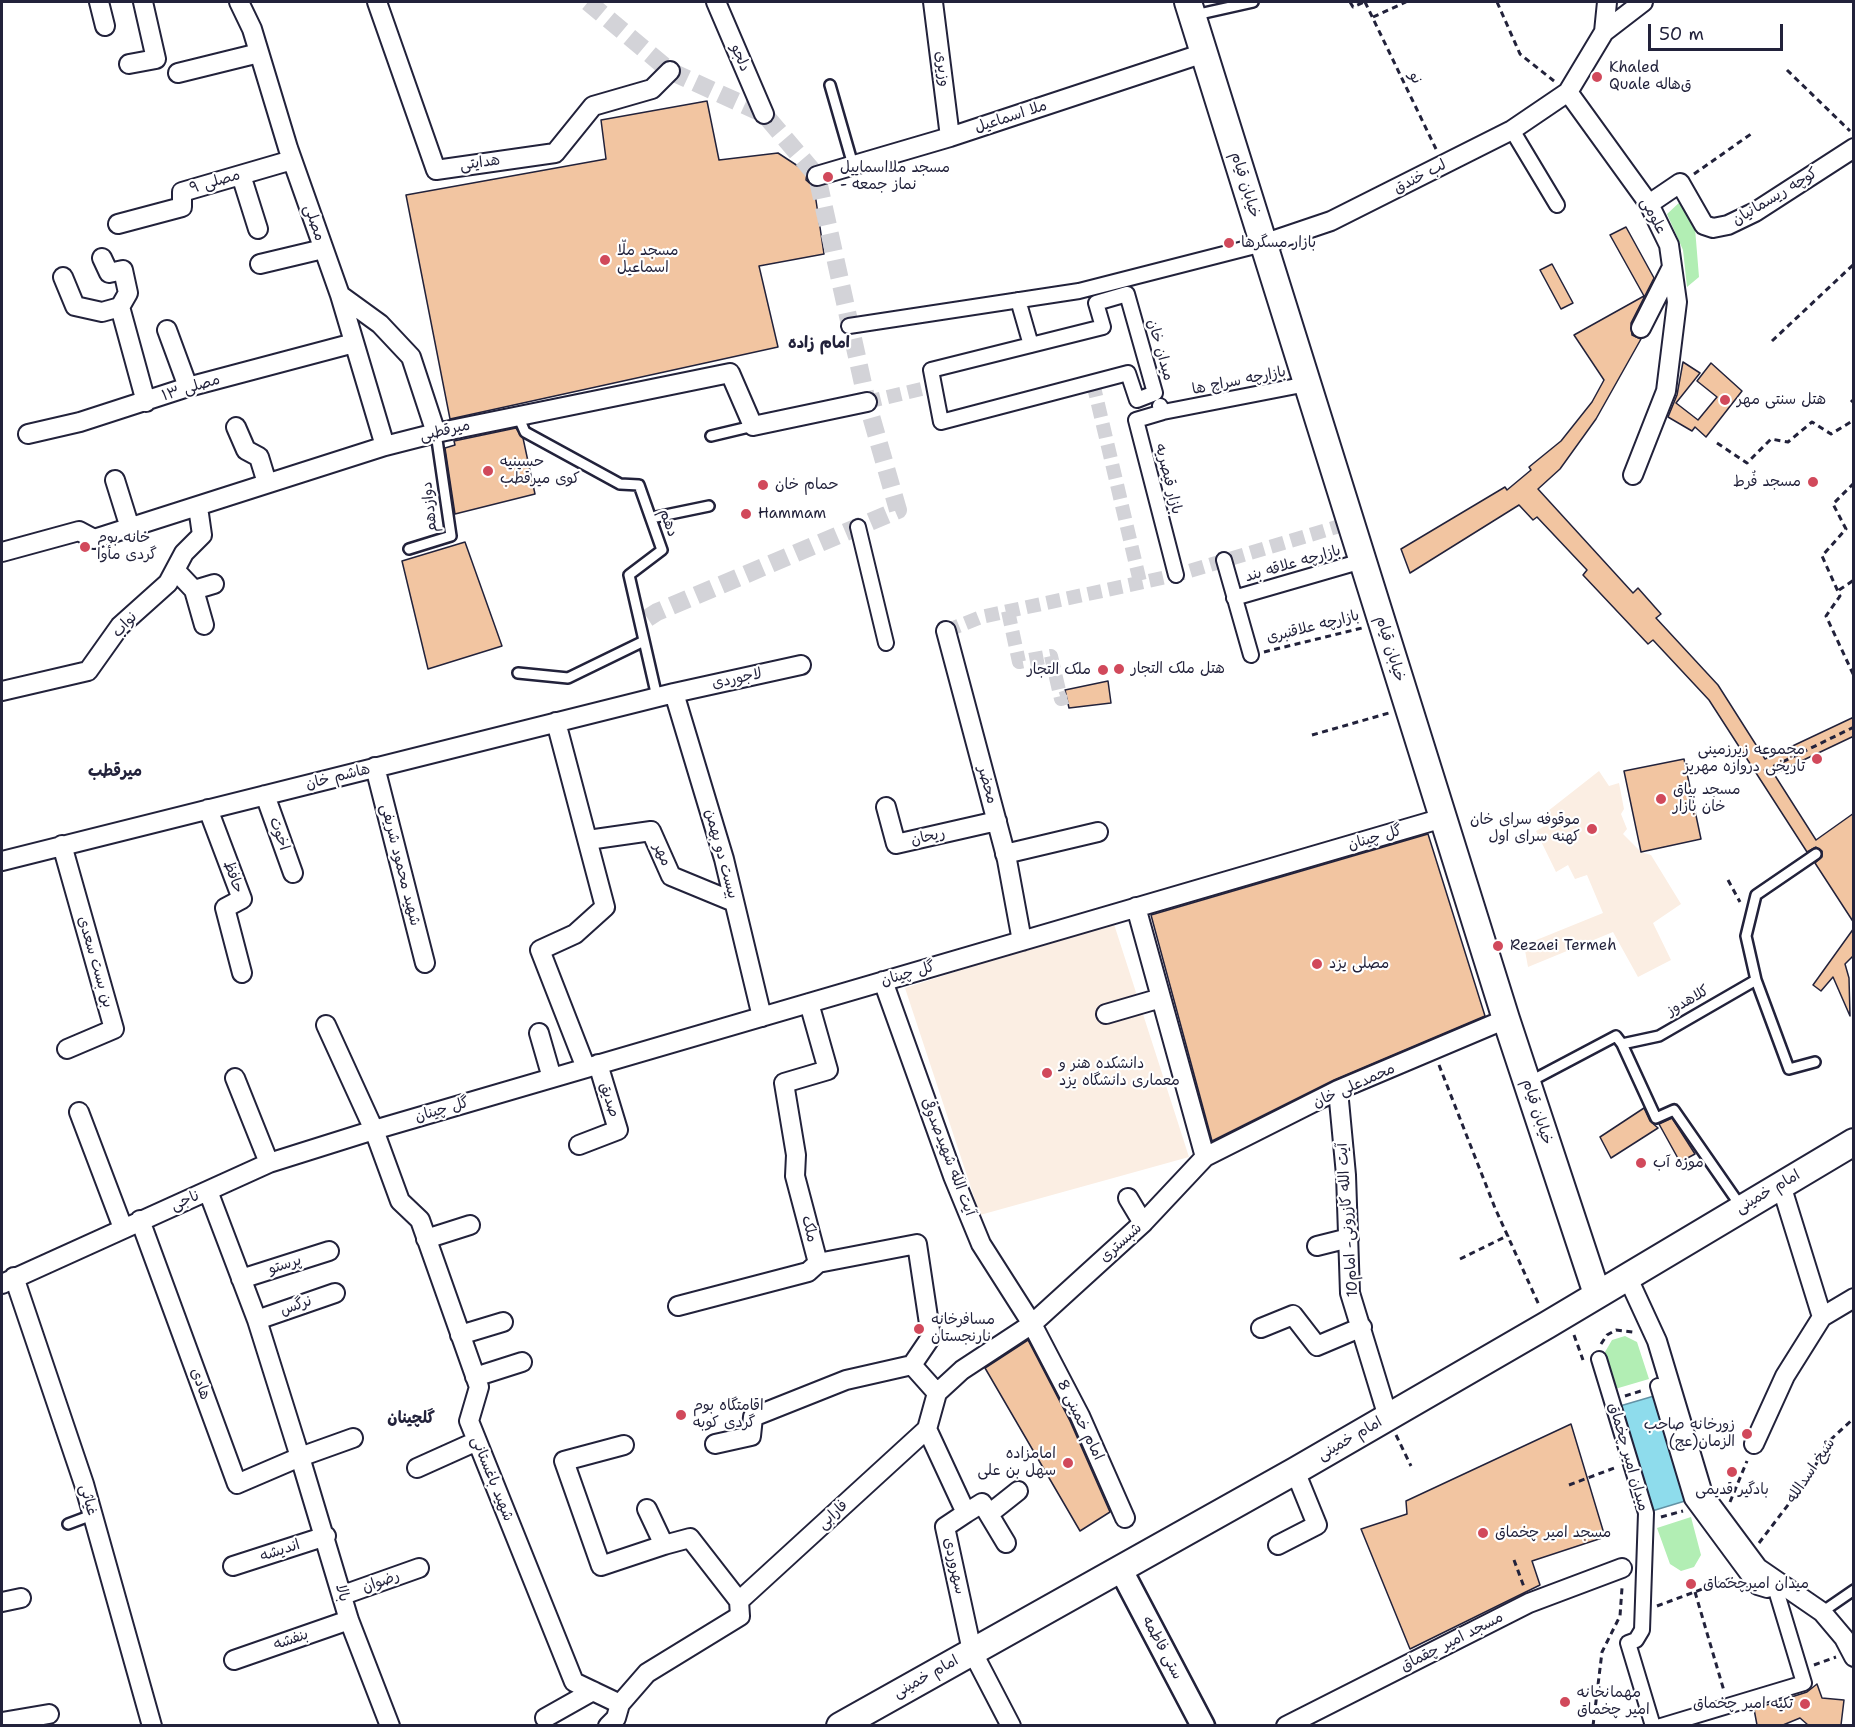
<!DOCTYPE html>
<meta charset="utf-8">
<style>
body{margin:0}
#map{position:relative;width:1855px;height:1727px;overflow:hidden;background:#fff;font-family:"Shantell Sans",sans-serif}
canvas{display:block}
.frame{position:absolute;inset:0;border:3px solid #22223b;pointer-events:none}
.scale{position:absolute;left:1648px;top:24px;width:135px;height:27px;box-sizing:border-box;border:3px solid #22223b;border-top:0;padding-left:8px;font-size:18px;line-height:21px;white-space:nowrap;color:#22223b;-webkit-text-stroke:4px #fff;paint-order:stroke}
</style>
<div id="map">
<canvas width="1855" height="1727"></canvas>
<div class="frame"></div>
<div class="scale">50 m</div>
</div>
<script>
const c = document.querySelector('canvas').getContext('2d');
c.lineJoin = 'round';
function fill(path, color) {
  c.fillStyle = color;
  c.fill(path, 'evenodd');
}
function toPath(rows) {
  const path = new Path2D();
  for (const r of rows) {
    path.moveTo(r[0], r[1]);
    for (let i = 2; i < r.length; i += 2) path.lineTo(r[i], r[i + 1]);
  }
  return path;
}
function strokePath(path, color, width, dash) {
  c.strokeStyle = color;
  c.lineWidth = width;
  c.lineCap = dash ? 'butt' : 'round';
  c.setLineDash(dash || []);
  c.stroke(path);
}
function write(font, color, halo, rows, align = 'center') {
  c.font = font + ' "Shantell Sans","Playpen Sans Arabic",sans-serif';
  c.lineWidth = 4.5;
  c.setLineDash([]);
  c.textBaseline = 'middle';
  c.strokeStyle = halo;
  c.fillStyle = color;
  for (const [text, x, y, turn = 0] of rows) {
    c.save();
    c.translate(x, y);
    c.rotate((+turn || 0) * Math.PI / 180);
    c.textAlign = isNaN(turn) ? turn : align;
    if (halo) c.strokeText(text, 0, 0);
    c.fillText(text, 0, 0);
    c.restore();
  }
}
const built = toPath([
 [1599,771,1609,786,1619,783,1624,809,1621,814,1627,829,1623,834,1641,852,1651,855,1681,904,1653,923,1671,960,1638,977,1613,932,1528,967,1524,945,1603,913,1587,875,1575,879,1568,865,1556,872,1536,831,1552,822,1548,811],
 [1113,921,1189,1157,980,1215,905,988]
]);
const green = toPath([
 [1681,201,1695,228,1699,277,1687,287,1683,250,1667,214],
 [1625,1336,1637,1342,1649,1379,1615,1389,1605,1352,1612,1340],
 [1691,1517,1701,1555,1694,1567,1681,1571,1670,1564,1657,1528]
]);
const water = toPath([
 [1654,1396,1685,1501,1652,1511,1620,1406,1654,1396]
]);
const building = toPath([
 [707,101,719,160,778,153,807,172,806,180,814,187,824,254,759,266,778,347,450,419,406,195,606,159,601,120,707,101],
 [1626,227,1654,278,1631,323,1632,335,1641,339,1596,419,1560,469,1538,489,1633,593,1638,588,1661,614,1656,618,1718,685,1765,759,1854,717,1854,736,1774,774,1816,840,1854,813,1854,923,1815,863,1822,857,1822,851,1816,847,1807,852,1709,700,1653,640,1648,644,1583,575,1587,570,1537,517,1533,520,1519,505,1410,573,1401,549,1505,487,1507,490,1531,470,1529,467,1561,441,1592,402,1604,380,1574,335,1644,296,1610,235,1626,227],
 [1552,264,1573,303,1561,309,1540,270,1552,264],
 [1683,362,1700,373,1676,403,1698,420,1717,397,1697,381,1711,363,1742,391,1706,437,1695,427,1692,431,1668,417,1677,395,1683,362],
 [516,428,523,438,535,494,455,514,445,448,455,445,454,441,516,428],
 [465,542,502,646,428,669,402,561,465,542],
 [1108,681,1111,703,1069,708,1065,690,1108,681],
 [1684,759,1701,839,1641,852,1624,771,1684,759],
 [1428,834,1485,1016,1334,1080,1212,1141,1151,915,1428,834],
 [1854,928,1854,955,1845,964,1849,978,1850,1016,1833,977,1821,991,1813,985,1854,928],
 [1644,1108,1650,1121,1658,1128,1611,1158,1600,1137,1644,1108],
 [1672,1118,1695,1154,1680,1162,1659,1124,1672,1118],
 [1028,1340,1070,1421,1110,1512,1080,1531,985,1368,1028,1340],
 [1571,1424,1605,1537,1532,1561,1540,1585,1410,1649,1361,1529,1407,1514,1406,1501,1571,1424],
 [1817,1684,1822,1698,1844,1700,1841,1725,1808,1725,1800,1718,1783,1725,1757,1725,1754,1709,1807,1692,1817,1684]
]);
const pedestrianTunnel = toPath([
 [1093,383,1140,582],
 [867,402,934,386],
 [1008,611,1019,662,1051,656,1061,699,1067,697],
 [946,631,981,617,1176,575,1350,523]
]);
const minorTunnel = toPath([
 [588,2,670,71,764,114,817,176,867,402,898,510,657,612,640,623]
]);
const path = toPath([
 [1350,2,1353,7,1364,2],
 [1365,2,1436,149],
 [1497,2,1520,54,1554,81],
 [1373,17,1406,2],
 [1787,70,1850,131],
 [1694,174,1751,134],
 [1772,341,1854,264],
 [1851,400,1854,403],
 [1717,443,1747,463,1771,439,1788,442,1812,422,1831,434,1854,420],
 [1854,483,1833,504,1846,529,1822,556,1840,596,1826,616,1854,676],
 [1839,590,1854,580],
 [1264,652,1362,628],
 [1312,735,1389,713],
 [1764,771,1854,727],
 [1728,880,1740,902],
 [1439,1065,1495,1208,1539,1305],
 [1460,1259,1509,1235],
 [1574,1335,1583,1360],
 [1601,1344,1607,1335,1616,1330,1633,1332],
 [1625,1396,1644,1390],
 [1396,1435,1411,1466],
 [1569,1485,1617,1467],
 [1730,1502,1747,1461],
 [1661,1517,1683,1511],
 [1759,1543,1810,1476,1827,1443,1854,1418],
 [1514,1560,1524,1587],
 [1695,1592,1724,1691],
 [1657,1606,1732,1578],
 [1814,1665,1836,1657],
 [1593,1726,1602,1652,1620,1616,1622,1588]
]);
const service = toPath([
 [1195,15,1253,2],
 [830,85,853,165],
 [518,416,525,432,620,484,639,485,662,550,629,575,657,697],
 [711,436,753,426],
 [651,518,709,506],
 [409,549,451,536,436,433],
 [518,673,568,678,644,641],
 [1622,1044,1656,1118,1674,1110,1742,1208],
 [1815,1062,1789,1069,1756,980,1746,936,1756,895,1816,854],
 [1529,1082,1616,1036,1622,1044,1659,1036,1756,980],
 [68,1524,92,1515],
 [1822,1612,1854,1590]
]);
const pedestrian = toPath([
 [1512,130,1557,205],
 [1127,294,1155,393,1137,400,1128,373,941,422,931,370,1103,327,1096,303,1127,294],
 [1018,300,1031,345],
 [849,326,1079,291,1263,244],
 [1160,406,1163,412,1307,384],
 [1163,412,1136,420,1176,575],
 [858,527,886,643],
 [1224,560,1251,655],
 [1234,598,1362,561],
 [1599,1359,1646,1513,1642,1630,1636,1640,1628,1643,1653,1726],
 [1658,1386,1692,1499,1757,1587,1767,1590,1775,1587,1804,1683,1661,1726]
]);
const minor = toPath([
 [99,2,105,26],
 [239,2,252,29,288,148,340,295,385,446],
 [377,2,436,170,555,153,593,106,652,89,670,71],
 [716,2,764,114],
 [933,2,950,137],
 [1604,32,1607,2],
 [129,64,156,59,143,2],
 [178,73,259,53],
 [241,175,258,229],
 [817,176,950,137,1204,53],
 [1649,204,1680,183,1704,225,1713,228,1728,225,1755,212,1854,148],
 [118,224,182,207,182,192,292,160],
 [1263,244,1331,221,1512,130,1568,92],
 [102,258,109,273,123,270,128,293,120,307],
 [260,264,323,249],
 [63,277,75,306,102,312,120,307,146,402],
 [340,295,380,324,411,357,436,433],
 [1641,328,1672,267],
 [167,330,188,387],
 [236,427,246,450,259,457,267,483],
 [28,434,80,422,188,387,354,343],
 [1633,475,1666,391,1677,302,1669,245,1649,204,1568,92,1604,32,1643,2],
 [115,480,130,528],
 [2,552,79,531,94,539,385,446,436,433,730,373,753,426,867,402],
 [176,571,194,590,204,625],
 [194,590,214,584],
 [946,631,1007,860,1022,941],
 [2,691,88,671,120,626,168,583,184,553,202,535,198,507],
 [674,693,724,859,762,1017],
 [556,722,605,907,575,934,540,950,586,1068],
 [375,767,425,963],
 [265,795,293,873],
 [886,807,896,844,997,821],
 [208,809,242,899,225,908,242,973],
 [588,840,651,831,671,876,734,902],
 [62,845,114,1029,67,1049],
 [1005,854,1098,832],
 [2,861,674,693,801,665],
 [1136,907,1205,1157],
 [883,981,953,1176,981,1244,1032,1324,1080,1416,1125,1518],
 [809,1003,828,1070,784,1083,796,1155,795,1176,818,1263,917,1244,931,1337,912,1365],
 [1106,1014,1161,998],
 [326,1025,374,1130,400,1201,420,1220,479,1387,469,1421,574,1682,620,1704],
 [539,1033,552,1078],
 [235,1078,269,1163],
 [1338,1090,1346,1175,1350,1293,1388,1417],
 [79,1112,123,1228],
 [579,1145,618,1130,598,1064],
 [1781,1185,1822,1317],
 [208,1191,257,1320,300,1457,353,1438],
 [1128,1198,1143,1223],
 [140,1220,237,1484,300,1457,349,1620,390,1726],
 [426,1239,470,1225],
 [1317,1246,1349,1238],
 [1627,1276,1657,1341,1703,1494,1758,1568,1822,1612,1844,1638,1854,1657],
 [14,1277,84,1484,152,1726],
 [241,1279,329,1251],
 [2,1284,269,1163,374,1130,1443,818],
 [678,1306,808,1272,818,1263],
 [257,1320,335,1293],
 [1261,1328,1293,1315,1317,1346,1362,1327],
 [460,1335,503,1322],
 [475,1377,522,1362],
 [927,1429,937,1393,962,1370,1032,1324,1143,1223,1205,1157,1338,1090,1506,1019],
 [927,1429,966,1513,945,1527,972,1651,1011,1726],
 [715,1444,751,1436,753,1417,846,1380,912,1365,937,1393],
 [1754,1444,1785,1376,1822,1317,1854,1298],
 [624,1445,564,1461,601,1566,664,1545],
 [417,1468,477,1441],
 [647,1509,664,1545,690,1538,739,1601],
 [966,1513,982,1503,1006,1543],
 [989,1514,1018,1491],
 [1278,1545,1317,1525,1295,1471],
 [233,1566,326,1536],
 [343,1595,419,1568],
 [2,1602,21,1598],
 [234,1660,349,1620],
 [545,1718,593,1691],
 [2,1722,49,1714],
 [608,1726,616,1718,620,1704,647,1673,740,1616,739,1601,927,1429],
 [1286,1726,1529,1603,1622,1568]
]);
const tertiary = toPath([
 [1121,1570,1203,1726]
]);
const secondary = toPath([
 [1188,2,1506,1019,1597,1294],
 [840,1726,1295,1471,1547,1325,1854,1142]
]);
const markers = [
 [1597,77,6,"#d1495b"],
 [828,177,6,"#d1495b"],
 [1229,243,6,"#d1495b"],
 [605,260,6,"#d1495b"],
 [1725,400,6,"#d1495b"],
 [488,471,6,"#d1495b"],
 [1813,482,6,"#d1495b"],
 [763,485,6,"#d1495b"],
 [746,514,6,"#d1495b"],
 [85,547,6,"#d1495b"],
 [1119,669,6,"#d1495b"],
 [1103,670,6,"#d1495b"],
 [1817,759,6,"#d1495b"],
 [1661,799,6,"#d1495b"],
 [1592,829,6,"#d1495b"],
 [1498,946,6,"#d1495b"],
 [1317,964,6,"#d1495b"],
 [1047,1073,6,"#d1495b"],
 [1641,1163,6,"#d1495b"],
 [919,1329,6,"#d1495b"],
 [681,1415,6,"#d1495b"],
 [1747,1434,6,"#d1495b"],
 [1068,1463,6,"#d1495b"],
 [1732,1472,6,"#d1495b"],
 [1483,1533,6,"#d1495b"],
 [1691,1584,6,"#d1495b"],
 [1565,1702,6,"#d1495b"],
 [1805,1704,6,"#d1495b"]
];
const streetNames = [
 ["دلجو",740,58,67],
 ["وزیری",942,69,83],
 ["نو",1415,78,64],
 ["ملا اسماعیل",1011,117,-18],
 ["هدایتی",480,163,-8],
 ["لب خندق",1420,177,-27],
 ["مصلی ۹",215,182,-16],
 ["خیابان قیام",1245,185,73],
 ["کوچه ریسمانیان",1775,197,-31],
 ["علومی",1653,216,62],
 ["مصلی",314,223,71],
 ["میدان خان",1160,350,74],
 ["بازارچه سراچ ها",1239,381,-11],
 ["مصلی ۱۳",191,388,-17],
 ["میرقطبی",445,431,-13],
 ["بازار قیصریه",1168,479,76],
 ["دوازدهم",430,507,-96],
 ["دهم",668,523,70],
 ["بازارچه علاقه بند",1293,564,-16],
 ["نواب",125,625,-47],
 ["بازارچه علاقنبری",1313,627,-14],
 ["خیابان قیام",1390,649,73],
 ["لاجوردی",737,679,-12],
 ["هاشم خان",338,777,-14],
 ["محضر",987,785,75],
 ["اخوت",279,834,71],
 ["ریحان",928,837,-13],
 ["گل چینان",1375,838,-16],
 ["بیست دو بهمن",721,854,75],
 ["مهر",662,855,65],
 ["شهید محمود شریفی",400,865,76],
 ["حافظ",233,877,70],
 ["بن بست سعدی",95,962,74],
 ["گل چینان",908,974,-16],
 ["کلاهدوز",1688,1001,-30],
 ["محمدعلی خان",1354,1086,-24],
 ["صدیق",609,1100,73],
 ["گل چینان",442,1110,-16],
 ["خیابان قیام",1537,1112,72],
 ["آیت الله شهیدصدوقی",948,1157,69],
 ["امام خمینی",1768,1192,-30],
 ["ناجی",185,1201,-23],
 ["آیت الله کازرونی- امام10",1348,1220,-94],
 ["ملک",809,1229,76],
 ["شبستری",1121,1243,-42],
 ["پرستو",285,1265,-17],
 ["نرگس",296,1306,-20],
 ["هادی",200,1384,70],
 ["امام خمینی 8",1080,1420,64],
 ["امام خمینی",1350,1439,-30],
 ["میدان امیر چخماق",1628,1457,74],
 ["شیخ اسدالله",1811,1471,-56],
 ["شهید باغستانی",492,1479,68],
 ["غیاثی",88,1500,74],
 ["فارابی",833,1515,-43],
 ["اندیشه",280,1551,-18],
 ["سهروردی",954,1566,78],
 ["رضوان",381,1582,-20],
 ["بالا",342,1593,75],
 ["بنفشه",291,1640,-19],
 ["مسجد امیر چقماق",1452,1642,-27],
 ["ستی فاطمه",1162,1648,62],
 ["امام خمینی",926,1677,-29]
];
const poiNames = [
 ["Khaled",1609,68],
 ["Quale ق‌هاله",1609,85],
 ["مسجد ملااسماییل",840,168],
 ["- نماز جمعه",840,185],
 ["بازار مسگرها",1241,243],
 ["مسجد ملّا",617,251],
 ["اسماعیل",617,268],
 ["هتل سنتی مهر",1737,400],
 ["حسینیه",500,462],
 ["کوی میرقطب",500,479],
 ["مسجد فُرط",1801,482,"right"],
 ["حمام خان",775,485],
 ["Hammam",758,514],
 ["خانه بوم",97,538],
 ["گردی مأوا",97,555],
 ["هتل ملک التجار",1131,669],
 ["ملک التجار",1091,670,"right"],
 ["مجموعه زیرزمینی",1805,750,"right"],
 ["تاریخی دروازه مهریز",1805,767,"right"],
 ["مسجد بیاق",1673,790],
 ["خان بازار",1673,807],
 ["موقوفه سرای خان",1580,820,"right"],
 ["کهنه سرای اول",1580,837,"right"],
 ["Rezaei Termeh",1510,946],
 ["مصلی یزد",1329,964],
 ["دانشکده هنر و",1059,1064],
 ["معماری دانشگاه یزد",1059,1081],
 ["موزه آب",1653,1163],
 ["مسافرخانه",931,1320],
 ["نارنجستان",931,1337],
 ["اقامتگاه بوم",693,1406],
 ["گردی کوبه",693,1423],
 ["زورخانه صاحب",1735,1425,"right"],
 ["الزمان(عج)",1735,1442,"right"],
 ["امامزاده",1056,1454,"right"],
 ["سهل بن علی",1056,1471,"right"],
 ["بادگیر قدیمی",1732,1490,"center"],
 ["مسجد امیر چخماق",1495,1533],
 ["میدان امیرچخماق",1703,1584],
 ["مهمانخانه",1577,1693],
 ["امیر چخماق",1577,1710],
 ["تکیه امیر چخماق",1793,1704,"right"]
];
const neighbourhoodNames = [
 ["امام زاده",819,344],
 ["میرقطب",115,772],
 ["گلچینان",411,1419]
];
fill(built, '#fbeee3');
fill(green, '#b2eeb4');
fill(water, '#8edcec');
strokePath(water, '#6392a5', 1.5);
fill(building, '#f2c5a1');
strokePath(building, '#22223b', 1.5);
strokePath(pedestrianTunnel, '#d3d3d8', 14, [14, 7]);
strokePath(minorTunnel, '#d3d3d8', 18, [18, 9]);
strokePath(service, '#22223b', 14);
strokePath(pedestrian, '#22223b', 18);
strokePath(minor, '#22223b', 22);
strokePath(tertiary, '#22223b', 27);
strokePath(secondary, '#22223b', 30);
strokePath(path, '#22223b', 3, [6, 4.5]);
strokePath(service, '#fff', 9);
strokePath(pedestrian, '#fff', 14);
strokePath(minor, '#fff', 18);
strokePath(tertiary, '#fff', 22);
strokePath(secondary, '#fff', 26);
for (const [x, y, r, color] of markers) {
  const dot = new Path2D();
  dot.arc(x, y, r, 0, 2 * Math.PI);
  c.fillStyle = color;
  c.fill(dot);
  strokePath(dot, '#fff', 2);
}
write('15px', '#22223b', '#fff', streetNames);
write('15px', '#22223b', '#fff', poiNames, 'left');
write('bold 16px', '#22223b', '#fff', neighbourhoodNames);
</script>
